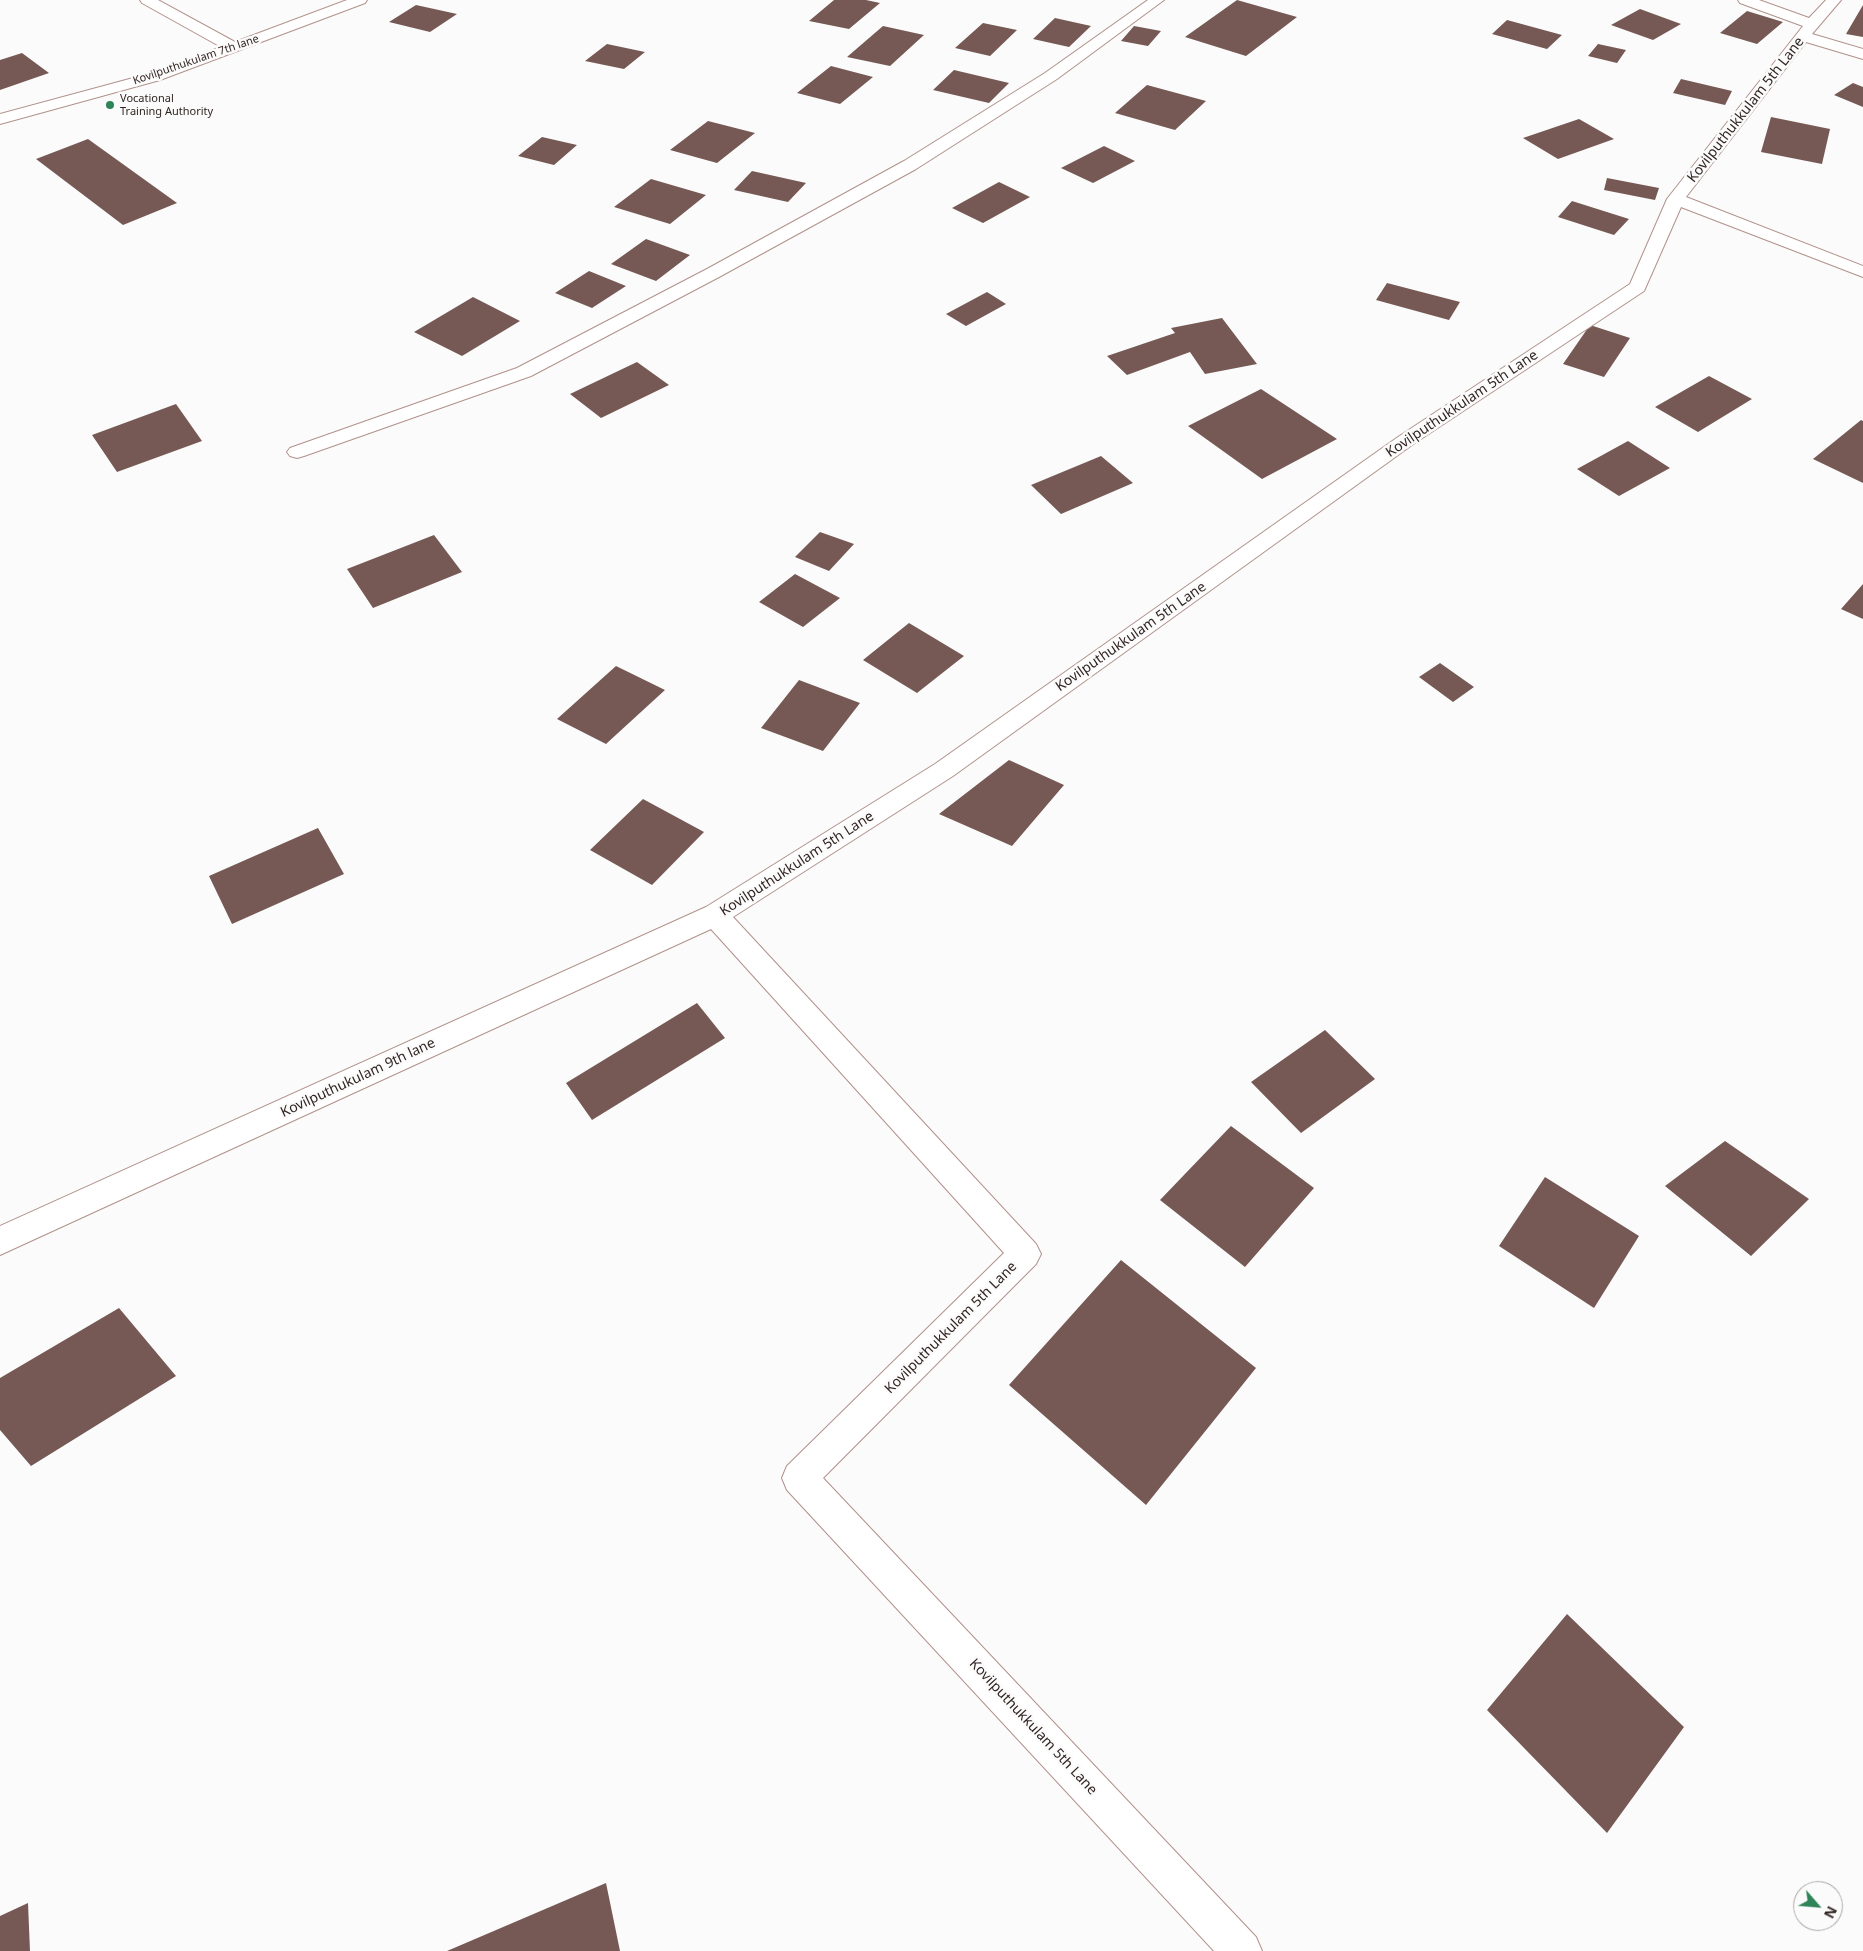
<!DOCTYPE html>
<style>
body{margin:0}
#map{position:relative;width:1863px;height:1951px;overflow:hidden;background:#fbfbfb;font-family:"Noto Sans",sans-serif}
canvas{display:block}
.north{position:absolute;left:1793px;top:1881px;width:50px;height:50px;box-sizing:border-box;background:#fbfbfb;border:1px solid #aaa5a4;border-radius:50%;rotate:117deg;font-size:14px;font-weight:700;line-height:20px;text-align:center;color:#312522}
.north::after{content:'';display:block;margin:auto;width:18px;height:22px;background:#2f8458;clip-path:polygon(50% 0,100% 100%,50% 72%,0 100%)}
</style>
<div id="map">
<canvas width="1863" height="1951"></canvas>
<div class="north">N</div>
</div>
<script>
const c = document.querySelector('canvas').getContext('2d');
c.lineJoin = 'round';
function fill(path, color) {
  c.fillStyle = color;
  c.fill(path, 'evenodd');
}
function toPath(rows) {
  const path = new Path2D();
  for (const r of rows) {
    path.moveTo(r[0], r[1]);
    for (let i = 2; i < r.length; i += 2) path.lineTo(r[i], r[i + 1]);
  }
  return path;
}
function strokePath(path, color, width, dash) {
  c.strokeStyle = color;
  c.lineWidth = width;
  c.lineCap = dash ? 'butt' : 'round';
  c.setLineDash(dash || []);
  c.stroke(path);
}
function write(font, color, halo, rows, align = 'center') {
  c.font = font + ' "Noto Sans",sans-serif';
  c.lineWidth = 5;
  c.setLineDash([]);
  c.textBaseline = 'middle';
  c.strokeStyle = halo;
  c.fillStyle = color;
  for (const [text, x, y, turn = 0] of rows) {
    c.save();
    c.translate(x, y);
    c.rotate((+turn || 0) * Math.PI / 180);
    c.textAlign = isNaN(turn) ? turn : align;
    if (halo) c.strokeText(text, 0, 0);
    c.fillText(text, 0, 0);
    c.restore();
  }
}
const building = toPath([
 [834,0,866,0,880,3,849,29,809,21],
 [1237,0,1297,17,1246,56,1185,37],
 [416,5,457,14,430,32,389,22],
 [1863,5,1863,37,1846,34],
 [1640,9,1681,24,1653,40,1611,25],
 [1747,11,1783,22,1757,44,1720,33],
 [1055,18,1091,26,1069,47,1033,39],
 [1507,20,1562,35,1547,49,1492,34],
 [983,23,1017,30,990,56,955,48],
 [883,26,924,35,890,66,847,57],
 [1134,26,1161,31,1148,46,1121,41],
 [607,44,645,52,624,69,585,61],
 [1598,44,1626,50,1617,63,1588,56],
 [22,53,49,73,0,90,0,60],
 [831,66,873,77,840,104,797,93],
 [954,70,1009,83,989,103,933,90],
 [1681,79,1732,91,1725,105,1673,93],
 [1853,83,1863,87,1863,107,1834,95],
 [1147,85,1206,101,1175,130,1115,113],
 [1771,117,1830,129,1822,164,1761,152],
 [1579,119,1614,139,1558,159,1523,138],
 [708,121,755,133,717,163,670,150],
 [542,137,577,145,554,165,518,156],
 [88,139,177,203,123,225,36,159],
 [1104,146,1135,161,1093,183,1061,168],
 [752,171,806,183,788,202,734,190],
 [1607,178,1659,188,1655,200,1604,190],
 [651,179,706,195,670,224,614,207],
 [999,182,1030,197,983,223,952,208],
 [1572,201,1629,219,1614,235,1558,217],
 [646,239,690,255,656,281,611,264],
 [589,271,626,286,592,308,555,293],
 [1387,283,1460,302,1449,320,1376,300],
 [987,292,1006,304,966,326,946,314],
 [473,297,520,321,462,356,414,332],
 [1222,318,1257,364,1205,374,1190,352,1127,375,1107,356,1175,333,1171,328],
 [1590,325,1630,338,1604,377,1563,364],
 [637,362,669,385,601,418,570,394],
 [1709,376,1752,399,1698,432,1655,407],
 [1261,389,1337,439,1262,479,1188,426],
 [176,404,202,441,117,472,92,435],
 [1861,420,1863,421,1863,483,1813,459],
 [1628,441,1670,468,1619,496,1577,469],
 [1101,456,1133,483,1061,514,1031,485],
 [820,532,854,544,829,571,795,557],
 [434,535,462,572,373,608,347,569],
 [795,574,840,598,803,627,759,602],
 [1863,584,1863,619,1841,609],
 [909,623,964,656,917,693,863,660],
 [1440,663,1474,687,1453,702,1419,677],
 [616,666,665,690,606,744,557,719],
 [799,680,860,703,823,751,761,728],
 [1009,760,1064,785,1012,846,939,814],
 [643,799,704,832,652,885,590,850],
 [318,828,344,874,232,924,209,876],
 [697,1003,725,1038,592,1120,566,1083],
 [1325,1030,1375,1079,1301,1133,1251,1082],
 [1231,1126,1314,1188,1245,1267,1160,1200],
 [1725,1141,1809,1199,1751,1256,1665,1186],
 [1545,1177,1639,1236,1594,1308,1499,1246],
 [1121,1260,1256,1368,1146,1505,1009,1385],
 [119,1308,176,1376,31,1466,0,1430,0,1378],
 [1567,1614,1684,1727,1607,1833,1487,1710],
 [606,1883,620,1951,447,1951],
 [28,1903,30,1951,0,1951,0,1916]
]);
const street = toPath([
 [140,0,158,0,235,42,347,0,367,0,365,3,160,80,0,124,0,114,148,74,221,47,142,3,140,0],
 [1148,0,1164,0,1057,79,916,169,719,277,531,376,304,456,297,458,290,456,287,452,290,448,517,368,707,269,904,161,1045,73,1148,0],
 [1738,0,1759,0,1809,18,1826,0,1841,0,1812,34,1863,49,1863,59,1806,42,1686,197,1863,266,1863,277,1681,207,1644,291,1412,445,953,776,733,917,1036,1244,1041,1254,1036,1264,823,1478,1256,1937,1262,1951,1214,1951,787,1490,782,1478,787,1466,1004,1253,711,929,0,1255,0,1226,706,907,935,764,1398,437,1630,284,1667,199,1803,26,1740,3,1738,0]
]);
const markers = [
 [110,105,5,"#2f8458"]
];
const farStreetnames = [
 ["Kovilputhukulam 7th lane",196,60,-19]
];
const farPoinames = [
 ["Vocational",120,99],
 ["Training Authority",120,112]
];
const streetNames = [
 ["Kovilputhukkulam 5th Lane",1746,110,-52],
 ["Kovilputhukkulam 5th Lane",1462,404,-34],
 ["Kovilputhukkulam 5th Lane",1131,637,-35],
 ["Kovilputhukkulam 5th Lane",797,864,-33],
 ["Kovilputhukulam 9th lane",358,1078,-25],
 ["Kovilputhukkulam 5th Lane",951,1328,-45],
 ["Kovilputhukkulam 5th Lane",1033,1727,47]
];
fill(building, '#765954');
strokePath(street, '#b1918b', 2);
fill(street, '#fff');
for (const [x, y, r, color] of markers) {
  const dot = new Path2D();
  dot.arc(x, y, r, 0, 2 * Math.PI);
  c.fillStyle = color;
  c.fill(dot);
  strokePath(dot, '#fbfbfb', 2);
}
write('11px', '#312522', '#fbfbfb', farStreetnames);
write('11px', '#312522', '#fbfbfb', farPoinames, 'left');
write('14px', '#312522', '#fbfbfb', streetNames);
</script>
